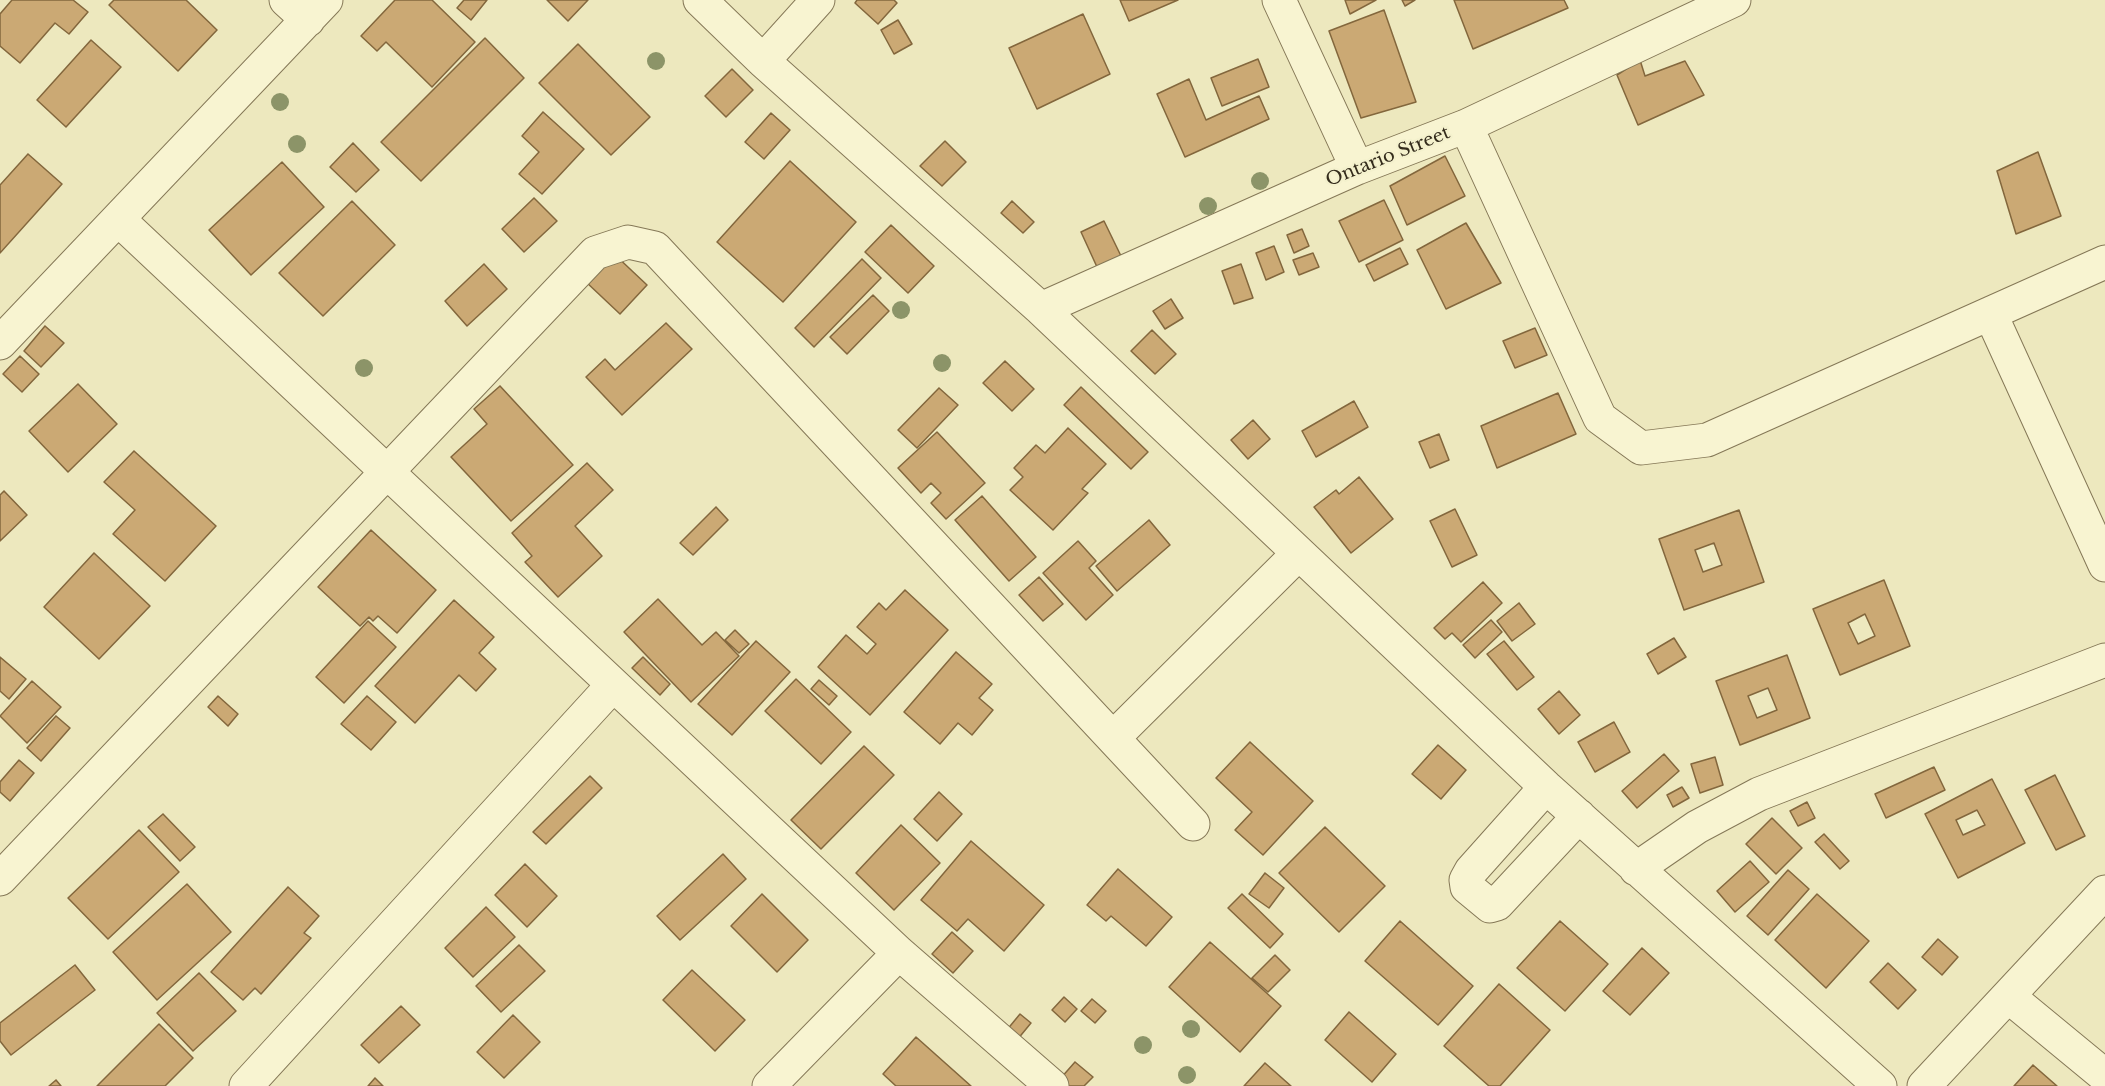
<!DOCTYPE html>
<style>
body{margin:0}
canvas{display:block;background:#ede8be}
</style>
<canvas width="2105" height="1086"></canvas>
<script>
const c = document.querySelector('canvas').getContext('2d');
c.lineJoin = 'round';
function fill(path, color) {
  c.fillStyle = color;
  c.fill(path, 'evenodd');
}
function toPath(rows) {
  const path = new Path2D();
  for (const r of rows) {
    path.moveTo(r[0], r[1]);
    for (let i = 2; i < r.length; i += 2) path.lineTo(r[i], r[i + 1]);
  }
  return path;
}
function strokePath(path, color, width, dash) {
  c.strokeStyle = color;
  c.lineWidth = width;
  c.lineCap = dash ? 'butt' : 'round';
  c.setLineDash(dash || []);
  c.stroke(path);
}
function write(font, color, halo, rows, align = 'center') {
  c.font = font + ' "Libre Baskerville",serif';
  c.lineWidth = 4.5;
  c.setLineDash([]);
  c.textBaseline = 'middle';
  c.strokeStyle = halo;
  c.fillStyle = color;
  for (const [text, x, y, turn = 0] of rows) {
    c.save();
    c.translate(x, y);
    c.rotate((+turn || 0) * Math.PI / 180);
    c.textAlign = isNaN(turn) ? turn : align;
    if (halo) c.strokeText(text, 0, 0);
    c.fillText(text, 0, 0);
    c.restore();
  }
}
const building = toPath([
 [12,0,73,0,88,12,69,34,55,23,20,63,0,46,0,14,12,0],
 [114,0,186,0,217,30,178,71,109,5,114,0],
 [395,0,432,0,475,42,432,87,386,42,377,51,361,36,395,0],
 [464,0,487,0,471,20,457,8,464,0],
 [547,0,588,0,568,21,547,0],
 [857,0,894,0,897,3,878,24,855,3,857,0],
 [1120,0,1178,0,1129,21,1120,0],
 [1345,0,1376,0,1350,14,1345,0],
 [1402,0,1415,0,1405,6,1402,0],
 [1454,0,1564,0,1568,8,1473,49,1454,0],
 [1384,10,1416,102,1361,118,1329,31,1384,10],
 [1083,14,1110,74,1037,109,1009,48,1083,14],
 [898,20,912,44,894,54,881,30,898,20],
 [485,38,524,78,421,181,381,142,485,38],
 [91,40,121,67,66,127,37,100,91,40],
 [578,44,650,117,611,155,539,83,578,44],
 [1258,59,1269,87,1222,106,1211,78,1258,59],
 [1640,60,1645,76,1685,61,1704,95,1638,125,1617,75,1640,60],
 [732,69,753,90,726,117,705,96,732,69],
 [1189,79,1206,120,1259,96,1269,119,1185,157,1157,94,1189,79],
 [543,112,584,149,542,194,519,174,539,152,522,136,543,112],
 [771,113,790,130,764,159,745,142,771,113],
 [945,141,966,162,942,186,920,166,945,141],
 [353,143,379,170,356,192,330,167,353,143],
 [2038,152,2061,216,2016,234,1997,171,2038,152],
 [28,154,62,184,0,253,0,185,28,154],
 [1445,156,1465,196,1407,225,1390,186,1445,156],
 [790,161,856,222,783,302,717,242,790,161],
 [282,162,324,207,251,275,209,230,282,162],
 [534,198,557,221,524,252,502,229,534,198],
 [1384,200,1403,240,1359,262,1339,221,1384,200],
 [352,201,395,245,323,316,279,273,352,201],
 [1012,201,1034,222,1023,233,1001,213,1012,201],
 [1104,221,1121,256,1097,267,1081,232,1104,221],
 [1466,223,1501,283,1446,309,1417,250,1466,223],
 [891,225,934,266,908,293,865,252,891,225],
 [1302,229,1309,246,1294,253,1287,235,1302,229],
 [1274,246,1284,272,1266,280,1256,253,1274,246],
 [1400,248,1408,264,1374,281,1366,265,1400,248],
 [612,252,647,285,620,314,585,281,612,252],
 [1313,253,1319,267,1299,275,1293,260,1313,253],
 [862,259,881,278,814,347,795,328,862,259],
 [484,264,507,289,467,326,445,301,484,264],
 [1241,264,1253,298,1234,304,1222,271,1241,264],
 [873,295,889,311,847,354,830,337,873,295],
 [1171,299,1183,318,1165,329,1153,311,1171,299],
 [666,323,692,349,622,415,586,377,605,359,615,370,666,323],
 [45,326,64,343,41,367,24,351,45,326],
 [1535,328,1547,355,1515,368,1503,341,1535,328],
 [1152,330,1176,354,1155,374,1131,351,1152,330],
 [20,356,39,374,22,392,3,374,20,356],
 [1005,361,1034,389,1012,411,983,383,1005,361],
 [78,384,117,424,68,472,29,431,78,384],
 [500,386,573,465,511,521,451,457,487,424,474,409,500,386],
 [1081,387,1148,452,1131,469,1064,405,1081,387],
 [939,388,958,405,917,448,898,430,939,388],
 [1558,393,1576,434,1497,468,1481,426,1558,393],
 [1354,401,1368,427,1316,457,1302,431,1354,401],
 [1253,420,1270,439,1248,459,1231,440,1253,420],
 [1068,428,1106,464,1082,489,1088,493,1053,530,1010,490,1023,477,1014,468,1036,445,1045,453,1068,428],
 [937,432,985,483,946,519,931,503,941,493,931,483,921,493,898,468,937,432],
 [1439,434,1449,460,1430,468,1419,442,1439,434],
 [134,451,216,526,165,581,113,534,135,510,104,482,134,451],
 [587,463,613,490,575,526,602,556,558,597,525,562,532,556,512,533,587,463],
 [1359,477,1393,519,1351,553,1314,507,1336,490,1339,494,1359,477],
 [4,491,27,515,0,541,0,495,4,491],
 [982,496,1036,557,1009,581,955,520,982,496],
 [716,507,728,520,693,555,680,543,716,507],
 [1455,509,1477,555,1452,567,1430,521,1455,509],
 [1739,510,1764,582,1684,610,1659,539,1739,510],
 [1714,543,1722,565,1703,572,1695,550,1714,543],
 [1149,520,1170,545,1117,591,1096,566,1149,520],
 [371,530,436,590,397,633,378,616,373,621,369,617,360,626,318,587,371,530],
 [1078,541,1096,561,1089,568,1113,595,1086,620,1043,573,1078,541],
 [94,553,150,606,99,659,44,607,94,553],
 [1039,577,1063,604,1043,621,1019,595,1039,577],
 [1884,580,1910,646,1840,675,1813,609,1884,580],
 [1865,614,1875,636,1858,644,1848,623,1865,614],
 [1483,582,1502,603,1461,642,1452,633,1445,639,1434,628,1483,582],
 [905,590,948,630,870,715,818,667,846,635,867,654,876,644,857,627,879,603,886,610,905,590],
 [658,599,702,645,716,632,739,656,691,702,624,632,658,599],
 [454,600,494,637,479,653,496,669,476,691,459,675,415,723,375,686,454,600],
 [1519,603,1535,624,1512,641,1497,621,1519,603],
 [1491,620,1502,632,1475,658,1463,645,1491,620],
 [368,621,396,647,344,703,316,677,368,621],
 [735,630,749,644,739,653,725,640,735,630],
 [1674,638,1686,657,1658,674,1647,654,1674,638],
 [756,641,790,672,732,735,698,704,756,641],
 [1504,641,1534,677,1517,690,1487,654,1504,641],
 [956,652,992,684,979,698,993,710,972,735,958,723,940,744,904,712,956,652],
 [1787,655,1810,718,1740,745,1716,681,1787,655],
 [1768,688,1777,710,1757,718,1748,696,1768,688],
 [0,657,26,679,9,699,0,691,0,657],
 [643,657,670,684,660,695,632,668,643,657],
 [796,679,851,732,821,764,765,711,796,679],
 [819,680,837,696,829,705,811,689,819,680],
 [32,681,61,707,27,743,0,716,32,681],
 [1559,691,1580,715,1559,734,1538,709,1559,691],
 [218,696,238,714,228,726,208,707,218,696],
 [367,696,396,722,371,750,341,724,367,696],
 [56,716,70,728,41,761,27,748,56,716],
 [1614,722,1630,752,1595,772,1578,742,1614,722],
 [1250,742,1313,801,1263,855,1235,830,1252,812,1216,778,1250,742],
 [1438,745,1466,770,1441,799,1412,774,1438,745],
 [864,746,894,775,821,849,791,820,864,746],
 [1664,754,1679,771,1637,808,1622,791,1664,754],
 [1715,757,1723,785,1700,793,1691,764,1715,757],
 [19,760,34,773,10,801,0,792,0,782,19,760],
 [1934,767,1945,790,1886,818,1875,794,1934,767],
 [2055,775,2085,836,2056,850,2025,790,2055,775],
 [590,776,602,788,546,844,533,832,590,776],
 [1992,779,2025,843,1958,878,1925,814,1992,779],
 [1977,810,1985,825,1963,835,1956,820,1977,810],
 [1682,787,1689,798,1673,807,1667,795,1682,787],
 [939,792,962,814,937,841,914,819,939,792],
 [1807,802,1815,818,1798,826,1790,811,1807,802],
 [163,814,195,847,180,861,148,827,163,814],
 [1772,818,1802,848,1776,874,1746,844,1772,818],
 [901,825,940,863,894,910,856,873,901,825],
 [1325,827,1385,886,1339,932,1279,873,1325,827],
 [139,830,179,872,108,939,68,898,139,830],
 [1824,834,1849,861,1840,869,1815,842,1824,834],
 [971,841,1044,905,1004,951,968,919,957,931,921,900,971,841],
 [723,854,746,879,680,940,657,916,723,854],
 [1750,861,1769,882,1735,912,1717,891,1750,861],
 [525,864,557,896,527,927,495,895,525,864],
 [1118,869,1172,917,1146,946,1111,916,1106,921,1087,905,1118,869],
 [1788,870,1809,889,1768,935,1747,916,1788,870],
 [1265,873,1284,888,1269,908,1249,894,1265,873],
 [187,884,231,932,157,1000,113,952,187,884],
 [288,887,319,916,304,933,311,938,261,994,255,988,243,1000,211,972,288,887],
 [762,894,808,940,777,972,731,926,762,894],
 [1242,894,1283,934,1270,948,1228,908,1242,894],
 [1817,894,1869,941,1826,988,1775,940,1817,894],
 [486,907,515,937,473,977,445,948,486,907],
 [1400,921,1473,986,1438,1025,1365,961,1400,921],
 [1560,921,1608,964,1565,1011,1517,968,1560,921],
 [952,932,973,951,953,973,932,954,952,932],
 [1938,939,1958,957,1942,975,1922,957,1938,939],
 [1210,942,1281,1006,1240,1052,1169,987,1210,942],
 [519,945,545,971,501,1012,476,986,519,945],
 [1642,948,1669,973,1630,1015,1603,991,1642,948],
 [1275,955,1290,970,1268,992,1252,978,1275,955],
 [1888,963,1916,990,1898,1009,1870,982,1888,963],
 [75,965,95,990,11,1055,0,1041,0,1023,75,965],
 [692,970,745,1020,715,1051,663,1000,692,970],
 [199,973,236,1011,193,1051,157,1013,199,973],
 [1499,984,1550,1030,1500,1086,1489,1086,1444,1046,1499,984],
 [1064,997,1077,1009,1065,1022,1052,1010,1064,997],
 [1092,999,1106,1011,1095,1023,1081,1011,1092,999],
 [401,1006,420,1025,379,1063,361,1045,401,1006],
 [1349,1012,1396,1054,1372,1082,1325,1040,1349,1012],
 [1020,1014,1031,1023,1017,1040,1006,1031,1020,1014],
 [513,1015,540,1042,504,1078,477,1052,513,1015],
 [159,1024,193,1058,165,1086,97,1086,159,1024],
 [916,1037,971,1086,896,1086,883,1074,916,1037],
 [1075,1062,1093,1077,1084,1086,1068,1086,1060,1079,1075,1062],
 [1265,1063,1291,1086,1244,1086,1265,1063],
 [2033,1065,2057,1086,2014,1086,2033,1065],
 [375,1078,383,1086,368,1086,375,1078],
 [56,1080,61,1086,49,1086,56,1080]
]);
const minor = toPath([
 [286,0,308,20],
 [700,0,763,61,1041,309,1546,787,1880,1086],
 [1279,0,1357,168],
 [763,61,818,0],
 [1466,126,1600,418,1641,448,1707,440,2105,262],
 [118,219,899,953,1052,1086],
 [1041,309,1357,168,1466,126,1734,0],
 [1991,315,2105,565],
 [0,343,326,0],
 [1113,738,1298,554],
 [1546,787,1471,871,1466,880,1467,887,1490,906,1497,904,1579,816],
 [1636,869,1697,827,1759,794,2105,660],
 [0,879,595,253,628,242,655,248,1193,824],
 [2008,996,2105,1076],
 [246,1086,613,685],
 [769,1086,899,953],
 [1924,1086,2105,892]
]);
const trees = [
 [656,61],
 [280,102],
 [297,144],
 [1260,181],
 [1208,206],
 [901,310],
 [942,363],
 [364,368],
 [1191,1029],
 [1143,1045],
 [1187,1075]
];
const streetNames = [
 ["Ontario Street",1388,157,-22]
];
fill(building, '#cba974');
strokePath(building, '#83673d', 1.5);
strokePath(minor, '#857857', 35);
strokePath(minor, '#f8f4d1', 33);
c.fillStyle = '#8c9468';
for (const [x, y] of trees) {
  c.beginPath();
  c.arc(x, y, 9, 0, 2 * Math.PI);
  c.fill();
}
write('18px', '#342c1c', '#f4f1cd', streetNames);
</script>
